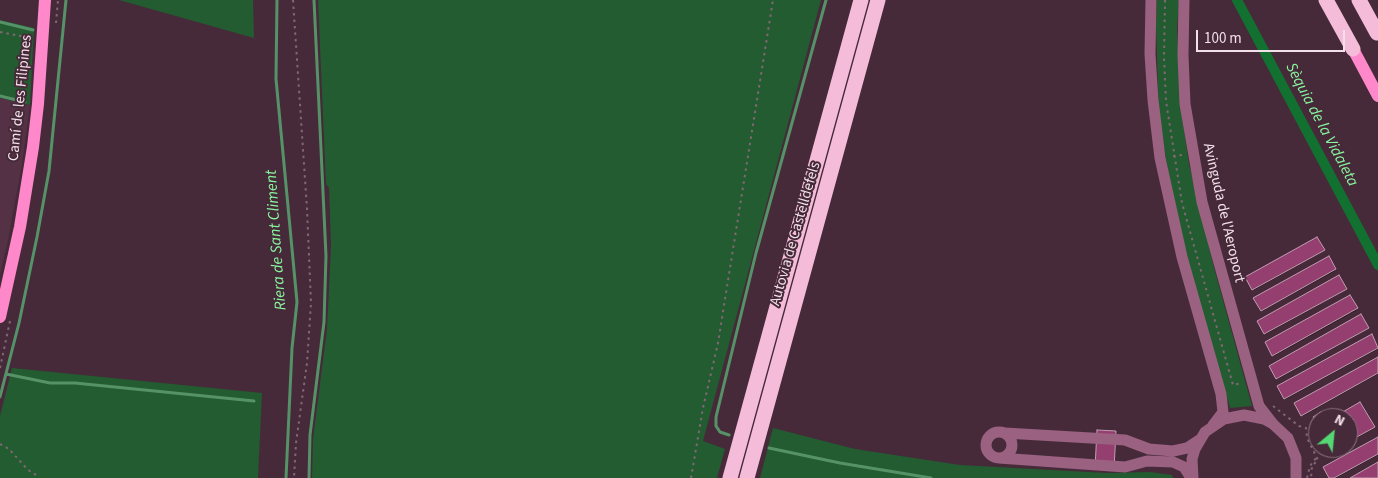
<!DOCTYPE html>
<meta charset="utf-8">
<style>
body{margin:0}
#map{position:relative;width:1378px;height:478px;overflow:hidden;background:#462a39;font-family:"Source Sans 3",sans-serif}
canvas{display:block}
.north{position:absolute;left:1308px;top:408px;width:50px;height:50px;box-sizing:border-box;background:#462a39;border:1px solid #8b737f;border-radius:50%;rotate:28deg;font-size:14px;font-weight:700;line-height:20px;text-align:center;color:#f3e0e9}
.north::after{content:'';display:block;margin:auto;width:18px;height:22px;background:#53d673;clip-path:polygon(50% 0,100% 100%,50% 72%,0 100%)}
.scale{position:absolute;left:1196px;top:30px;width:149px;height:22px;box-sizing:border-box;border:2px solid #f3e0e9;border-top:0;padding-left:6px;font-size:15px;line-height:18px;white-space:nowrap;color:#f3e0e9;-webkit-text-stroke:4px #462a39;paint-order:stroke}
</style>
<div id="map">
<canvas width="1378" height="478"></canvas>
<div class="north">N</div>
<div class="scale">100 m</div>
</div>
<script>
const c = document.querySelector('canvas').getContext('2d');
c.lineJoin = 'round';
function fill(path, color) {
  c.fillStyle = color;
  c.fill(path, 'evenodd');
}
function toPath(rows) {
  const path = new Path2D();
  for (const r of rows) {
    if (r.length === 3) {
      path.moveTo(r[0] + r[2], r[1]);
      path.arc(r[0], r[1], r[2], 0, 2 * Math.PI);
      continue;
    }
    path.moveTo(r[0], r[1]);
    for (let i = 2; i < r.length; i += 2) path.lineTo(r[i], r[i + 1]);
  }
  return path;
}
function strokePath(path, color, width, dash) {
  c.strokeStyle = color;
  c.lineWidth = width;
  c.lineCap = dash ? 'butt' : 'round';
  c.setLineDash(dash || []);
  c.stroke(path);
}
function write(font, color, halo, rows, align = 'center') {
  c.font = font + ' "Source Sans 3",sans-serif';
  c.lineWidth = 4;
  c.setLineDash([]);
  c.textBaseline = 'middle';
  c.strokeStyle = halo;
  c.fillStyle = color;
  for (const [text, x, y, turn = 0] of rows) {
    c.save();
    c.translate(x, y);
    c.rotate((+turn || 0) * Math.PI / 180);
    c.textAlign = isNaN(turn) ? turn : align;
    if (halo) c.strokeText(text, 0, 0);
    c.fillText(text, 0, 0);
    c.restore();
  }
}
const built = toPath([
 [0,98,30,105,22,164,7,245,0,274]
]);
const green = toPath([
 [119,0,253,0,254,38],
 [318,0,821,0,703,441,725,449,717,478,312,478,313,439,327,329,331,246,329,188,326,184],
 [1157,0,1179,0,1177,30,1182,117,1189,164,1213,264,1252,406,1230,408,1189,267,1167,165,1159,116,1156,25],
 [0,20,34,28,30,105,0,98],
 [12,368,262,393,258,478,0,478,0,416],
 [773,428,855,449,960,465,1107,473,1150,472,1172,475,1173,478,760,478]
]);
const shadow = toPath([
 [1317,239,1324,251,1254,290,1246,277],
 [1328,258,1335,271,1262,311,1255,298],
 [1339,277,1346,290,1266,334,1258,321],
 [1350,297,1357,310,1274,356,1266,343],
 [1361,316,1368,329,1278,379,1271,366],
 [1371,336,1378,349,1286,399,1279,387],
 [1378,358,1378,374,1303,416,1296,403],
 [1360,404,1374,428,1357,438,1348,423,1348,418,1345,418],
 [1378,438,1378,455,1336,478,1330,478]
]);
const stream = toPath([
 [277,0,276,79,297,302,292,348,286,478],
 [0,22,33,30],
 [0,96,25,102],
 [6,374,50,383,75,383,254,401],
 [0,397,19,323,37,237,49,171,66,0],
 [729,435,720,432,716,426,716,417,756,253,826,0],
 [769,448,840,463,931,478],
 [309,478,310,435,324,322,326,256,314,0]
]);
const canal = toPath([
 [1237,0,1378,265]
]);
const building = toPath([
 [1317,237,1325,250,1252,290,1245,277,1317,237],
 [1329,256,1336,269,1261,311,1253,298,1329,256],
 [1339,275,1347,289,1264,334,1257,321,1339,275],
 [1350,295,1358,308,1272,356,1265,342,1350,295],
 [1361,314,1369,328,1276,379,1269,366,1361,314],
 [1372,334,1378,348,1284,399,1277,386,1372,334],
 [1378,357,1378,373,1301,416,1294,403,1378,357],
 [1360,402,1375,427,1355,438,1348,425,1348,418,1344,418,1341,413,1360,402],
 [1321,412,1324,418,1318,418,1317,423,1313,417,1321,412],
 [1097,430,1116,431,1114,469,1095,468,1097,430],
 [1378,437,1378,454,1334,478,1329,478,1323,467,1378,437],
 [1378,462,1378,478,1350,478,1378,462]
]);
const path = toPath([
 [293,0,307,209,311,303,307,363,296,443,294,478],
 [1165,0,1164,57,1166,101,1182,203,1233,385,1242,383],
 [56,23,58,0],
 [0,32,31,38],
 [1173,156,1183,155],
 [0,368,10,321],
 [1273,406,1299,426,1306,428,1307,438,1318,460,1312,466,1311,478],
 [0,444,9,449,28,470,38,476],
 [691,478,703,408,718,343,773,0],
 [1307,478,1310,466,1316,458]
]);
const minor = toPath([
 [1151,0,1150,54,1153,100,1160,158,1182,257,1221,394,1223,412,1213,425],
 [1184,0,1183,55,1185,104,1202,202,1259,406,1273,424],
 [999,445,13],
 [1005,433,1125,440,1149,449,1173,451,1187,448,1199,440],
 [999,458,1125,467,1147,461,1173,462,1184,467,1191,478],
 [1193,478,1192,459,1195,449,1205,432,1224,419,1244,415,1264,419,1273,424,1288,438,1296,458,1296,478]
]);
const major = toPath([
 [1353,49,1378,96],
 [0,317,20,227,33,147,38,104,45,0]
]);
const highway = toPath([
 [1326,0,1353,49],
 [1359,0,1377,33],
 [730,478,861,0],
 [747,478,878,0]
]);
const streetNames = [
 ["Camí de les Filipines",21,98,-84],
 ["Avinguda de l'Aeroport",1223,213,77],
 ["Autovia de Castelldefels",796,234,-74]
];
const waterNames = [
 ["Sèquia de la Vidaleta",1321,125,62],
 ["Riera de Sant Climent",277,240,-94]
];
fill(built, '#543144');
fill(green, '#235c30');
fill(shadow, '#0007');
strokePath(stream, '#569268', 3);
strokePath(canal, '#127030', 10);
fill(building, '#943f70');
strokePath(building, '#c09daf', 1);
strokePath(path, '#806774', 2, [2.5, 4]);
strokePath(minor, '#9a6180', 11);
strokePath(major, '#fe88ca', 12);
strokePath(highway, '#f5bcd9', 15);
write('15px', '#f3e0e9', '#462a39', streetNames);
write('italic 16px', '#89f69e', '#462a39', waterNames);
</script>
